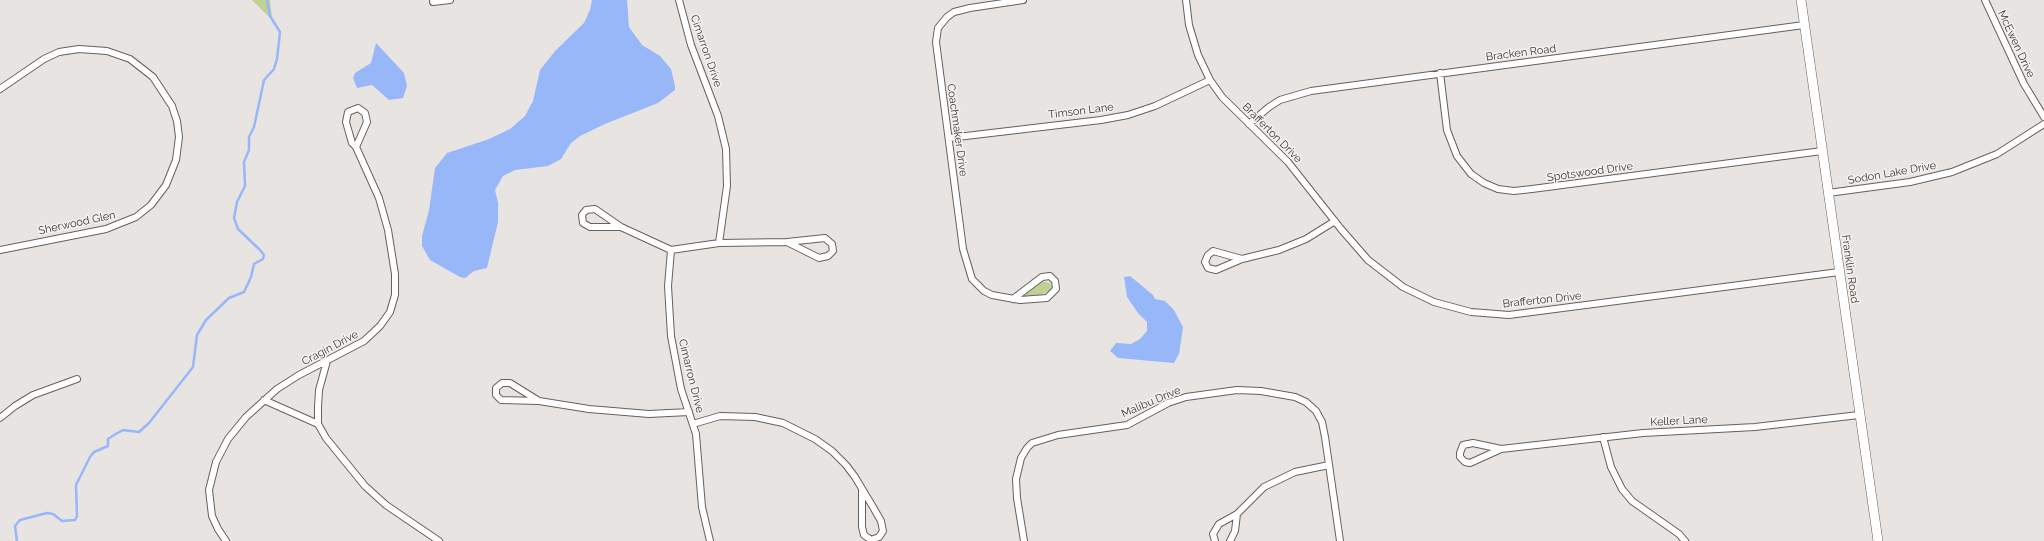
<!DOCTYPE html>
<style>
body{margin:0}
canvas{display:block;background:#e8e4e2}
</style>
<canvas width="2044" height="541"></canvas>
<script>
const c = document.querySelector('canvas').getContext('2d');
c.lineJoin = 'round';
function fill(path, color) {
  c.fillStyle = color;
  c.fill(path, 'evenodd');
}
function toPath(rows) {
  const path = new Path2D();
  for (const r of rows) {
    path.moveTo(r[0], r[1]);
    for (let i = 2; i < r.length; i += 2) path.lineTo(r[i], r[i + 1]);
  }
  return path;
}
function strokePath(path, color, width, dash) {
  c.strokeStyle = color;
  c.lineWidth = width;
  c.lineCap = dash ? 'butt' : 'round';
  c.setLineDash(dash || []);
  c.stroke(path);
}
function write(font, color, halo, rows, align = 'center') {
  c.font = font + ' Raleway,sans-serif';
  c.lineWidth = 3;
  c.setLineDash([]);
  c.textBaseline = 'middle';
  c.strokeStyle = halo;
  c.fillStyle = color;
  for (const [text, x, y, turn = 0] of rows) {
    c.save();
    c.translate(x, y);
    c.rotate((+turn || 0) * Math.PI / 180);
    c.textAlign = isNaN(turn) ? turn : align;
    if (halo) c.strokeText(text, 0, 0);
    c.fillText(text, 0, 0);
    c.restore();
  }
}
const green = toPath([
 [252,0,270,0,272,17,270,18],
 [1041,281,1050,283,1052,287,1049,291,1039,296,1024,297,1026,293]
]);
const water = toPath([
 [592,0,627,0,629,27,642,45,660,56,671,69,675,86,675,90,658,103,605,124,580,136,571,143,561,159,548,166,515,170,503,176,495,190,498,203,498,222,487,268,474,271,465,278,460,277,430,260,422,246,422,236,429,210,435,168,447,153,489,139,510,129,525,116,533,101,540,70,555,51,584,23,590,10],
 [376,43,404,73,407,86,403,98,389,100,372,85,357,88,353,78,355,73,371,63],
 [1130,276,1153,295,1155,299,1165,301,1174,310,1183,327,1179,354,1174,363,1118,358,1110,351,1116,343,1131,344,1140,339,1147,331,1147,322,1138,313,1127,297,1124,277]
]);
const stream = toPath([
 [17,541,15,526,20,520,47,513,53,514,62,521,75,520,77,516,76,485,90,457,94,452,108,446,108,439,114,435,123,430,139,432,149,423,193,367,197,335,206,320,229,298,244,292,251,277,254,264,263,259,264,255,260,250,238,229,234,218,237,202,245,186,244,162,249,150,249,137,254,127,264,80,274,69,277,59,280,32,270,16,267,0]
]);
const street = toPath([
 [679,0,691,45,718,116,726,149,727,186,719,243],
 [1186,0,1189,25,1198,55,1210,80,1222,97,1288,162,1341,229,1368,260,1403,287,1434,302,1471,312,1509,315,1839,272],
 [1985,0,2024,84,2044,117],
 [433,2,450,0],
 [1440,73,1447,130,1457,156,1471,174,1484,183,1498,189,1514,191,1532,189,1822,151],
 [0,89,44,59,59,52,79,49,107,51,130,59,153,77,172,106,177,121,179,137,176,160,166,185,151,205,136,217,106,229,0,250],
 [1249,124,1269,107,1280,100,1311,91,1804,25],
 [949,138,1101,120,1128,115,1155,106,1210,80],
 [1828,193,1910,182,1952,172,1997,154,2044,124],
 [621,227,590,227,583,223,582,215,586,210,595,209,621,227,671,250],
 [671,250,668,286,671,336,681,389,696,434,702,507,710,541],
 [671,250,719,243,787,242,819,258,828,256,833,251,832,244,825,238,787,242],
 [1242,259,1216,270,1208,268,1205,262,1208,255,1213,251,1242,259,1279,250,1306,239,1335,221],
 [1013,299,1042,277,1050,276,1055,281,1056,289,1047,298,1020,300,992,295,984,291,972,279,963,249,936,42,938,28,947,17,954,12,970,8,1023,0],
 [327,361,319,390,318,407,318,424,326,438,365,486,386,505,439,541],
 [264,400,318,424],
 [539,401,501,400,496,395,496,388,502,383,510,383,539,401,589,409,649,414,689,412],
 [0,418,15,406,33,395,77,379],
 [693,424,720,416,755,417,783,423,815,439,832,451,846,465,855,477,873,507,881,521,883,531,879,537,871,540,864,535,862,527,862,490],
 [1603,437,1611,467,1622,489,1632,501,1679,534,1685,541],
 [1501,449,1470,463,1465,462,1460,457,1460,453,1463,445,1473,443,1501,449,1643,433,1755,427,1859,415],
 [226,541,218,529,212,516,209,490,216,462,228,439,246,417,277,389,299,375,364,341,380,326,390,312,395,295,395,274,388,230,379,198,356,147,352,143,346,122,348,112,358,108,365,113,367,122,356,147],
 [1024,541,1017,498,1016,479,1021,458,1027,448,1032,443,1058,435,1127,425,1168,403,1186,397,1237,390,1261,391,1295,397,1306,402,1316,411,1322,422,1325,437,1340,541],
 [1215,541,1213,534,1219,524,1237,514,1264,487,1295,472,1329,465],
 [1230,541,1235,531,1237,514]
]);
const secondary = toPath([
 [1801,0,1878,541]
]);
const streetNames = [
 ["McEwen Drive",2016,44,65],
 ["Cimarron Drive",706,51,71],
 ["Bracken Road",1521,53,-7],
 ["Timson Lane",1081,111,-7],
 ["Coachmaker Drive",957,130,82],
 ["Brafferton Drive",1272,133,45],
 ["Spotswood Drive",1590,172,-8],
 ["Sodon Lake Drive",1892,173,-10],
 ["Sherwood Glen",77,223,-12],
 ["Franklin Road",1850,269,82],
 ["Brafferton Drive",1542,300,-6],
 ["Cragin Drive",330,348,-28],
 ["Cimarron Drive",691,376,76],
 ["Malibu Drive",1151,402,-23],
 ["Keller Lane",1679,421,-3]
];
fill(green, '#c1d196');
fill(water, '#98b7f9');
strokePath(stream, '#98b7f9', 2.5);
strokePath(street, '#64615f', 8);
strokePath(secondary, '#64615f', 10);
strokePath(street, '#fff', 6);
strokePath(secondary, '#fff', 9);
write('11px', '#383635', '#f5f2ef', streetNames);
</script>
